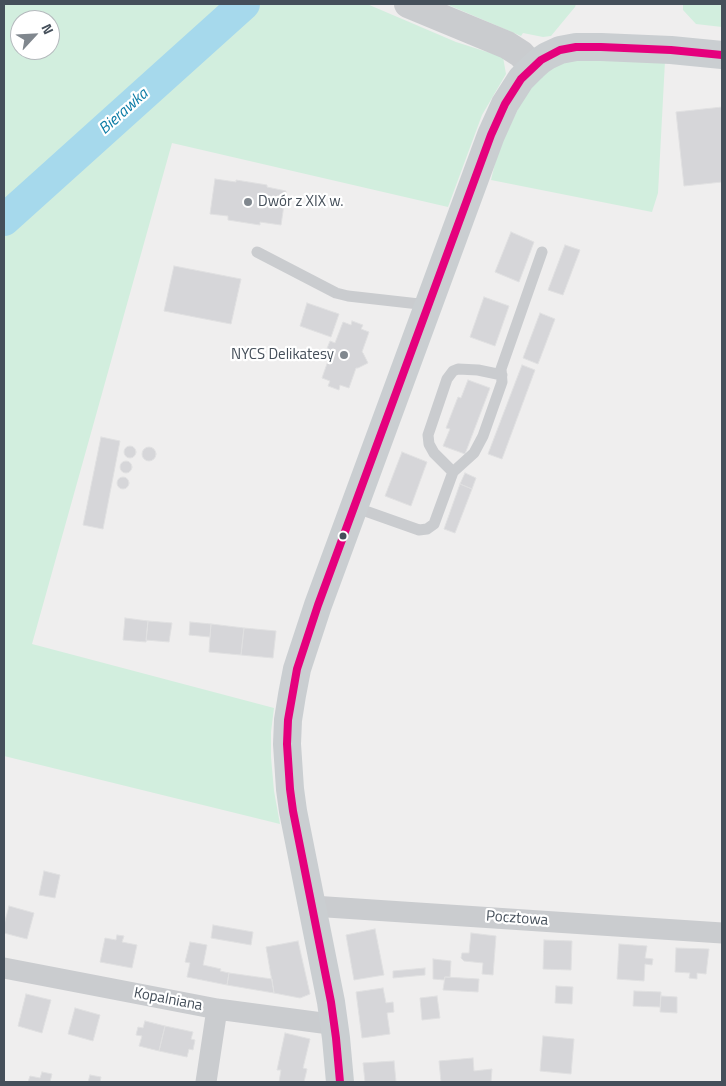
<!DOCTYPE html>
<meta charset="utf-8">
<style>
body{margin:0}
#map{position:relative;width:726px;height:1086px;overflow:hidden;background:#efeeee;font-family:"Titillium Web",sans-serif}
canvas{display:block}
.frame{position:absolute;inset:0;border:5px solid #454f5a;pointer-events:none}
.north{position:absolute;left:10px;top:10px;width:50px;height:50px;box-sizing:border-box;background:#fff;border:1px solid #b5b9bd;border-radius:50%;rotate:65deg;font-size:14px;font-weight:700;line-height:20px;text-align:center;color:#454f5a}
.north::after{content:'';display:block;margin:auto;width:18px;height:22px;background:#80878e;clip-path:polygon(50% 0,100% 100%,50% 72%,0 100%)}
</style>
<div id="map">
<canvas width="726" height="1086"></canvas>
<div class="frame"></div>
<div class="north">N</div>
</div>
<script>
const c = document.querySelector('canvas').getContext('2d');
c.lineJoin = 'round';
function fill(path, color) {
  c.fillStyle = color;
  c.fill(path, 'evenodd');
}
function toPath(rows) {
  const path = new Path2D();
  for (const r of rows) {
    if (r.length === 3) {
      path.moveTo(r[0] + r[2], r[1]);
      path.arc(r[0], r[1], r[2], 0, 2 * Math.PI);
      continue;
    }
    path.moveTo(r[0], r[1]);
    for (let i = 2; i < r.length; i += 2) path.lineTo(r[i], r[i + 1]);
  }
  return path;
}
function strokePath(path, color, width, dash) {
  c.strokeStyle = color;
  c.lineWidth = width;
  c.lineCap = dash ? 'butt' : 'round';
  c.setLineDash(dash || []);
  c.stroke(path);
}
function write(font, color, halo, rows, align = 'center') {
  c.font = font + ' "Titillium Web",sans-serif';
  c.lineWidth = 4.5;
  c.setLineDash([]);
  c.textBaseline = 'middle';
  c.strokeStyle = halo;
  c.fillStyle = color;
  for (const [text, x, y, turn = 0] of rows) {
    c.save();
    c.translate(x, y);
    c.rotate((+turn || 0) * Math.PI / 180);
    c.textAlign = isNaN(turn) ? turn : align;
    if (halo) c.strokeText(text, 0, 0);
    c.fillText(text, 0, 0);
    c.restore();
  }
}
const green = toPath([
 [4,4,367,4,456,42,503,57,506,74,482,115,448,207,172,143,32,644,274,708,271,732,271,757,274,791,280,824,4,756],
 [20,20,50,20,50,50,20,50],
 [446,4,576,4,575,7,551,36,543,37,523,33,521,36],
 [683,4,722,4,722,27,696,24,683,10],
 [587,58,665,61,658,193,652,212,491,180,498,151,527,90,549,68,564,62]
]);
const river = toPath([
 [4,220,244,4]
]);
const building = toPath([
 [722,107,722,182,684,186,676,112,722,107],
 [215,179,236,182,236,180,267,185,267,187,286,191,281,225,260,222,260,225,228,220,228,216,210,214,215,179],
 [511,232,534,242,519,282,495,272,511,232],
 [565,245,580,250,563,295,548,290,565,245],
 [174,266,241,279,231,324,164,311,174,266],
 [484,297,509,306,495,346,470,337,484,297],
 [307,303,339,314,331,337,300,326,307,303],
 [540,313,555,319,538,364,523,358,540,313],
 [352,321,363,325,361,329,369,332,362,352,363,353,368,363,358,368,356,368,349,388,340,385,339,390,328,386,330,381,322,378,329,358,324,356,330,341,335,343,343,322,351,325,352,321],
 [522,365,535,370,502,459,488,454,522,365],
 [468,380,490,388,465,454,443,446,450,429,446,428,458,397,461,398,468,380],
 [101,437,120,441,103,529,83,525,101,437],
 [130,452,6],
 [149,454,7],
 [402,452,427,462,411,506,385,496,402,452],
 [126,467,6],
 [465,473,476,478,472,489,460,484,465,473],
 [123,483,6],
 [460,484,472,489,455,533,444,529,460,484],
 [125,618,148,621,146,642,123,640,125,618],
 [148,621,172,623,169,642,146,640,148,621],
 [190,622,211,624,210,637,189,635,190,622],
 [211,624,244,628,241,655,209,652,211,624],
 [244,628,276,631,273,658,241,655,244,628],
 [44,871,60,875,55,898,39,895,44,871],
 [9,906,34,913,27,939,4,933,4,925,9,906],
 [213,925,253,932,251,945,211,938,213,925],
 [375,929,384,975,354,980,346,935,375,929],
 [471,933,496,936,493,975,482,974,483,963,464,961,461,958,462,953,469,953,471,933],
 [117,935,124,936,122,942,137,945,132,968,100,962,105,938,116,940,117,935],
 [544,940,572,941,571,970,543,969,544,940],
 [298,941,310,994,300,998,274,993,266,947,298,941],
 [190,942,207,945,203,965,221,969,220,971,229,973,227,985,187,977,190,963,185,962,190,942],
 [619,944,647,946,645,958,653,959,652,965,645,964,644,981,617,979,619,944],
 [676,948,709,949,706,974,697,973,697,979,689,978,690,973,675,972,676,948],
 [433,959,451,961,450,977,445,977,444,980,433,979,433,959],
 [425,968,425,975,393,978,393,971,425,968],
 [229,973,272,979,274,993,227,985,229,973],
 [445,977,479,979,478,992,443,990,445,977],
 [556,986,573,987,572,1004,555,1003,556,986],
 [383,988,386,1003,393,1002,394,1012,387,1013,390,1034,362,1038,356,992,383,988],
 [634,991,661,992,660,1007,633,1006,634,991],
 [26,994,51,1000,42,1033,18,1026,26,994],
 [437,996,440,1018,422,1020,420,998,437,996],
 [661,996,677,997,677,1013,660,1012,661,996],
 [75,1008,100,1015,93,1041,68,1034,75,1008],
 [145,1021,165,1026,159,1051,139,1046,142,1036,136,1035,138,1027,143,1028,145,1021],
 [165,1026,193,1032,191,1039,195,1040,193,1050,189,1049,187,1057,159,1051,165,1026],
 [285,1033,310,1039,303,1068,307,1069,304,1082,279,1082,281,1070,277,1070,285,1033],
 [543,1036,574,1039,571,1074,540,1071,543,1036],
 [473,1058,474,1071,492,1069,491,1082,441,1082,439,1061,473,1058],
 [394,1061,396,1082,365,1082,363,1063,394,1061],
 [42,1072,52,1074,50,1082,28,1082,30,1076,40,1078,42,1072],
 [90,1075,101,1077,100,1082,88,1082,90,1075]
]);
const service = toPath([
 [257,252,336,293,348,296,428,305],
 [453,472,434,453,429,444,428,435,447,379,453,371,458,369,478,370,502,375],
 [354,507,419,530,427,529,434,524,453,472,474,453,483,436,502,382,501,369,542,252]
]);
const minor = toPath([
 [312,906,722,933],
 [4,968,217,1009,322,1023,334,1022],
 [206,1082,217,1009]
]);
const tertiary = toPath([
 [408,4,507,45,521,54,533,67]
]);
const secondary = toPath([
 [340,1082,336,1038,331,1002,293,811,290,789,287,744,288,720,292,695,297,669,318,605,491,135,505,104,521,79,533,67,541,60,547,56,560,50,576,47,601,47,671,50,722,55]
]);
const bus1 = toPath([
 [340,1082,336,1038,331,1002,293,811,290,789,287,744,288,720,297,669,318,605,491,135,505,104,521,79,541,60,560,50,576,47,601,47,671,50,722,55]
]);
const markers = [
 [248,202,5,"#80878e"],
 [344,355,5,"#80878e"],
 [343,536,4.5,"#454f5a"]
];
const poiNames = [
 ["Dwór z XIX w.",258,202],
 ["NYCS Delikatesy",334,355,"right"]
];
const streetNames = [
 ["Pocztowa",517,919,4],
 ["Kopalniana",168,1000,11]
];
const waterNames = [
 ["Bierawka",124,112,-42]
];
fill(green, '#d2eede');
strokePath(river, '#a6d9ec', 32);
fill(building, '#d6d6d9');
strokePath(building, '#e0e0e1', 1);
strokePath(service, '#cacccf', 11);
strokePath(minor, '#cacccf', 21);
strokePath(tertiary, '#cacccf', 28);
strokePath(secondary, '#caced1', 28);
strokePath(bus1, '#e5007d', 8);
for (const [x, y, r, color] of markers) {
  const dot = new Path2D();
  dot.arc(x, y, r, 0, 2 * Math.PI);
  c.fillStyle = color;
  c.fill(dot);
  strokePath(dot, '#fff', 2);
}
write('15px', '#454f5a', '#fff', poiNames, 'left');
write('15px', '#454f5a', '#fff', streetNames);
write('italic 16px', '#0c7ca6', '#fff', waterNames);
</script>
